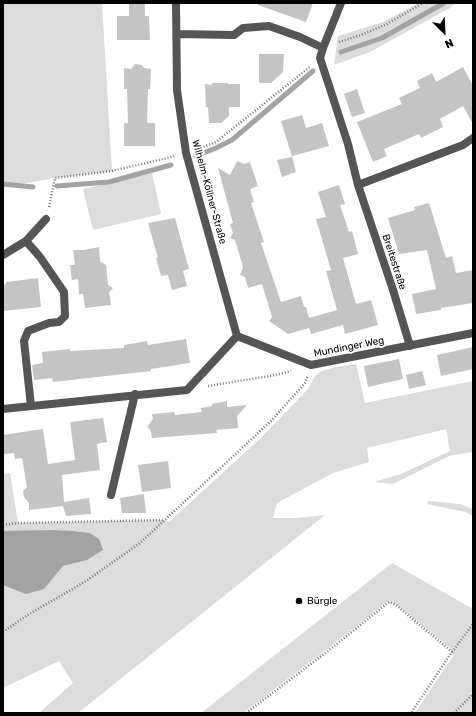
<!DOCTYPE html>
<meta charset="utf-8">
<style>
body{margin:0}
#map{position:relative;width:476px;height:716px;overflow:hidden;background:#fff;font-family:Rubik,sans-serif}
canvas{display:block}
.frame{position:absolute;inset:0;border:4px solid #000;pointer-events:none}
.north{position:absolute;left:424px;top:12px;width:40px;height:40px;-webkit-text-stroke:3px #fff;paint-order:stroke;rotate:156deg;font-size:11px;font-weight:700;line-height:16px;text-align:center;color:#000}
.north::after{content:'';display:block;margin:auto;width:14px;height:18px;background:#000;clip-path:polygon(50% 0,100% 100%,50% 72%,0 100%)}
</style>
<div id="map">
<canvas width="476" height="716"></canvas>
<div class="frame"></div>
<div class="north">N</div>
</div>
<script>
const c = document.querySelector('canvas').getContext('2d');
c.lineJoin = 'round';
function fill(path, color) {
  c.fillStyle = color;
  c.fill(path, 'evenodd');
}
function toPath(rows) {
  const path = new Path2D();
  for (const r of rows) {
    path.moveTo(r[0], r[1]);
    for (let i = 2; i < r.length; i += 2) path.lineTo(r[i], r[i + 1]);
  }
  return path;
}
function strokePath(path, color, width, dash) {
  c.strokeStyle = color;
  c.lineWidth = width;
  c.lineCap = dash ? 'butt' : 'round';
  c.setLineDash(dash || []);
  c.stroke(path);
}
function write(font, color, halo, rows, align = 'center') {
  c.font = font + ' Rubik,sans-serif';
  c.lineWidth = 4;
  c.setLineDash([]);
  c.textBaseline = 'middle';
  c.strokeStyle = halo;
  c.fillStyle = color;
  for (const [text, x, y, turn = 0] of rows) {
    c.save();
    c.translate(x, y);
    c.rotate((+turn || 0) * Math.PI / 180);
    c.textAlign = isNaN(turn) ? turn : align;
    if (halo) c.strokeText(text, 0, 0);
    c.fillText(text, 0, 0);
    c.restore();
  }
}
const green = toPath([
 [3,3,102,3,112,171,55,178,3,187],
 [419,3,455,3,450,8,370,52,334,65,338,36,383,22],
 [152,173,161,214,93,230,83,189],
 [356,364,365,403,473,381,473,452,449,456,393,484,374,482,401,474,450,451,446,429,367,448,369,462,333,473,277,503,273,518,298,518,325,515,78,713,39,713,73,683,59,661,3,688,3,585,44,589,63,566,87,560,31,531,3,531,3,474,10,473,18,523,165,520,169,522,264,435,308,389,315,376,322,371,336,367],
 [428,501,460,504,473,509,473,516,465,512,427,504],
 [392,563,473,609,473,713,415,713,453,656,450,648,396,604,388,601,326,650,243,713,201,713]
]);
const water = toPath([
 [51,530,72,531,90,533,99,539,103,550,87,560,63,566,44,589,26,594,3,585,3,531]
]);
const stream = toPath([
 [341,52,382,38,444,3],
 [196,156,216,148,232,140,313,71],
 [3,184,33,187],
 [57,186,109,182,171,165]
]);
const building = toPath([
 [129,3,145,3,145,16,149,16,150,40,117,40,117,16,129,16],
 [258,3,313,3,306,22,258,5],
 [259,54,284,54,283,72,271,83,259,83],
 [135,64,142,65,144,68,151,69,150,89,148,89,147,123,155,123,155,146,124,146,124,123,128,123,127,89,124,89,124,68,131,69],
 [463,67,473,86,473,124,463,106,440,119,443,127,421,138,419,134,384,149,387,156,373,162,357,122,402,104,399,98,420,88,417,81,432,73,436,82],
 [212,83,228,83,228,84,240,84,240,107,229,107,229,116,221,123,209,123,208,107,206,107,205,84,212,85],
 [357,89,365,113,352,117,344,94],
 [302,115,306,128,322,123,329,146,292,156,296,172,282,177,277,160,292,157,281,121],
 [237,161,244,164,250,162,258,186,250,189,254,202,251,203,264,242,261,243,281,302,301,296,304,307,306,307,309,318,337,310,326,271,331,270,316,219,326,217,318,192,339,185,345,204,340,205,349,232,352,231,358,254,343,258,356,304,371,300,378,325,345,334,343,325,311,334,309,328,288,334,269,321,272,317,262,284,248,288,245,277,240,275,243,267,235,240,230,238,233,233,230,224,233,223,218,168,230,175],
 [429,203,446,258,452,256,456,273,473,270,473,303,441,308,441,310,416,314,412,294,436,289,427,250,399,254,388,218,415,210,414,207],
 [175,218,189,269,183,271,187,286,172,290,168,275,161,276,156,258,158,258,148,223],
 [99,247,100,261,106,265,108,285,113,288,109,292,111,305,85,308,83,294,79,294,78,279,72,280,70,265,75,265,73,250,84,250],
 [38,278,41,307,3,311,3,285,6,284,6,282],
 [186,339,190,363,151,369,151,371,53,382,52,378,34,380,32,365,43,363,42,352,70,349,70,351,124,348,124,345,147,341,148,345],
 [473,347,473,369,441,376,437,355],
 [399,359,403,379,368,387,364,366],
 [422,371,426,385,409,389,406,375],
 [227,401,227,407,247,405,237,416,238,428,216,430,217,433,152,438,150,429,147,427,153,419,152,414,174,412,175,415,202,412,201,408,212,406,212,404],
 [103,418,107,442,97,444,100,470,62,475,64,502,89,498,91,514,66,516,63,506,29,510,29,503,24,497,23,491,27,487,22,458,15,459,14,453,3,454,3,435,43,429,48,464,75,460,70,422],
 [168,461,171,488,142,492,138,465],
 [144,494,146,513,122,513,120,498]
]);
const path = toPath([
 [339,42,361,35,387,24,423,3],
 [198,149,216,142,311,66],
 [49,207,55,178,112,171,176,156],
 [208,386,276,375,291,371],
 [3,525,18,523,164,520],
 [3,632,26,616,86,581,140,543,271,421,305,383,308,375],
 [452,652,473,624],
 [246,713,328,651,389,602,396,605,452,652,411,713],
 [454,713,473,694]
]);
const minor = toPath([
 [176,3,177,90,186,153,237,336],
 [177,34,234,35,243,28,269,26,300,37,323,48,341,3],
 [323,48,320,58,348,144,358,185,393,290,410,346],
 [358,185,463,145,473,138],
 [26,241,40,257,64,292,65,316,59,322,49,323,28,331,24,341,31,406],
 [3,255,26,241,46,219],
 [3,409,187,390,237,336,311,365,473,333],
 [111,495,135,394]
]);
const markers = [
 [299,601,4,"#000"]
];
const streetNames = [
 ["Wilhelm-Köllner-Straße",209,192,75],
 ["Breitestraße",394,262,72],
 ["Mundinger Weg",349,347,-11]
];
const poiNames = [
 ["Bürgle",307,601]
];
fill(green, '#dcdcdc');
fill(water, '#a3a3a3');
strokePath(stream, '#a3a3a3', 5);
fill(building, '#c4c4c4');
strokePath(path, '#777', 2.5, [1, 2]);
strokePath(minor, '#555', 8);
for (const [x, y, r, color] of markers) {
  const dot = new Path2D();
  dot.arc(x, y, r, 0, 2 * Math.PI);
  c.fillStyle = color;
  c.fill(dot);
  strokePath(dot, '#fff', 1.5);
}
write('10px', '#000', '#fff', streetNames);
write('10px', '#000', '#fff', poiNames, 'left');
</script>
